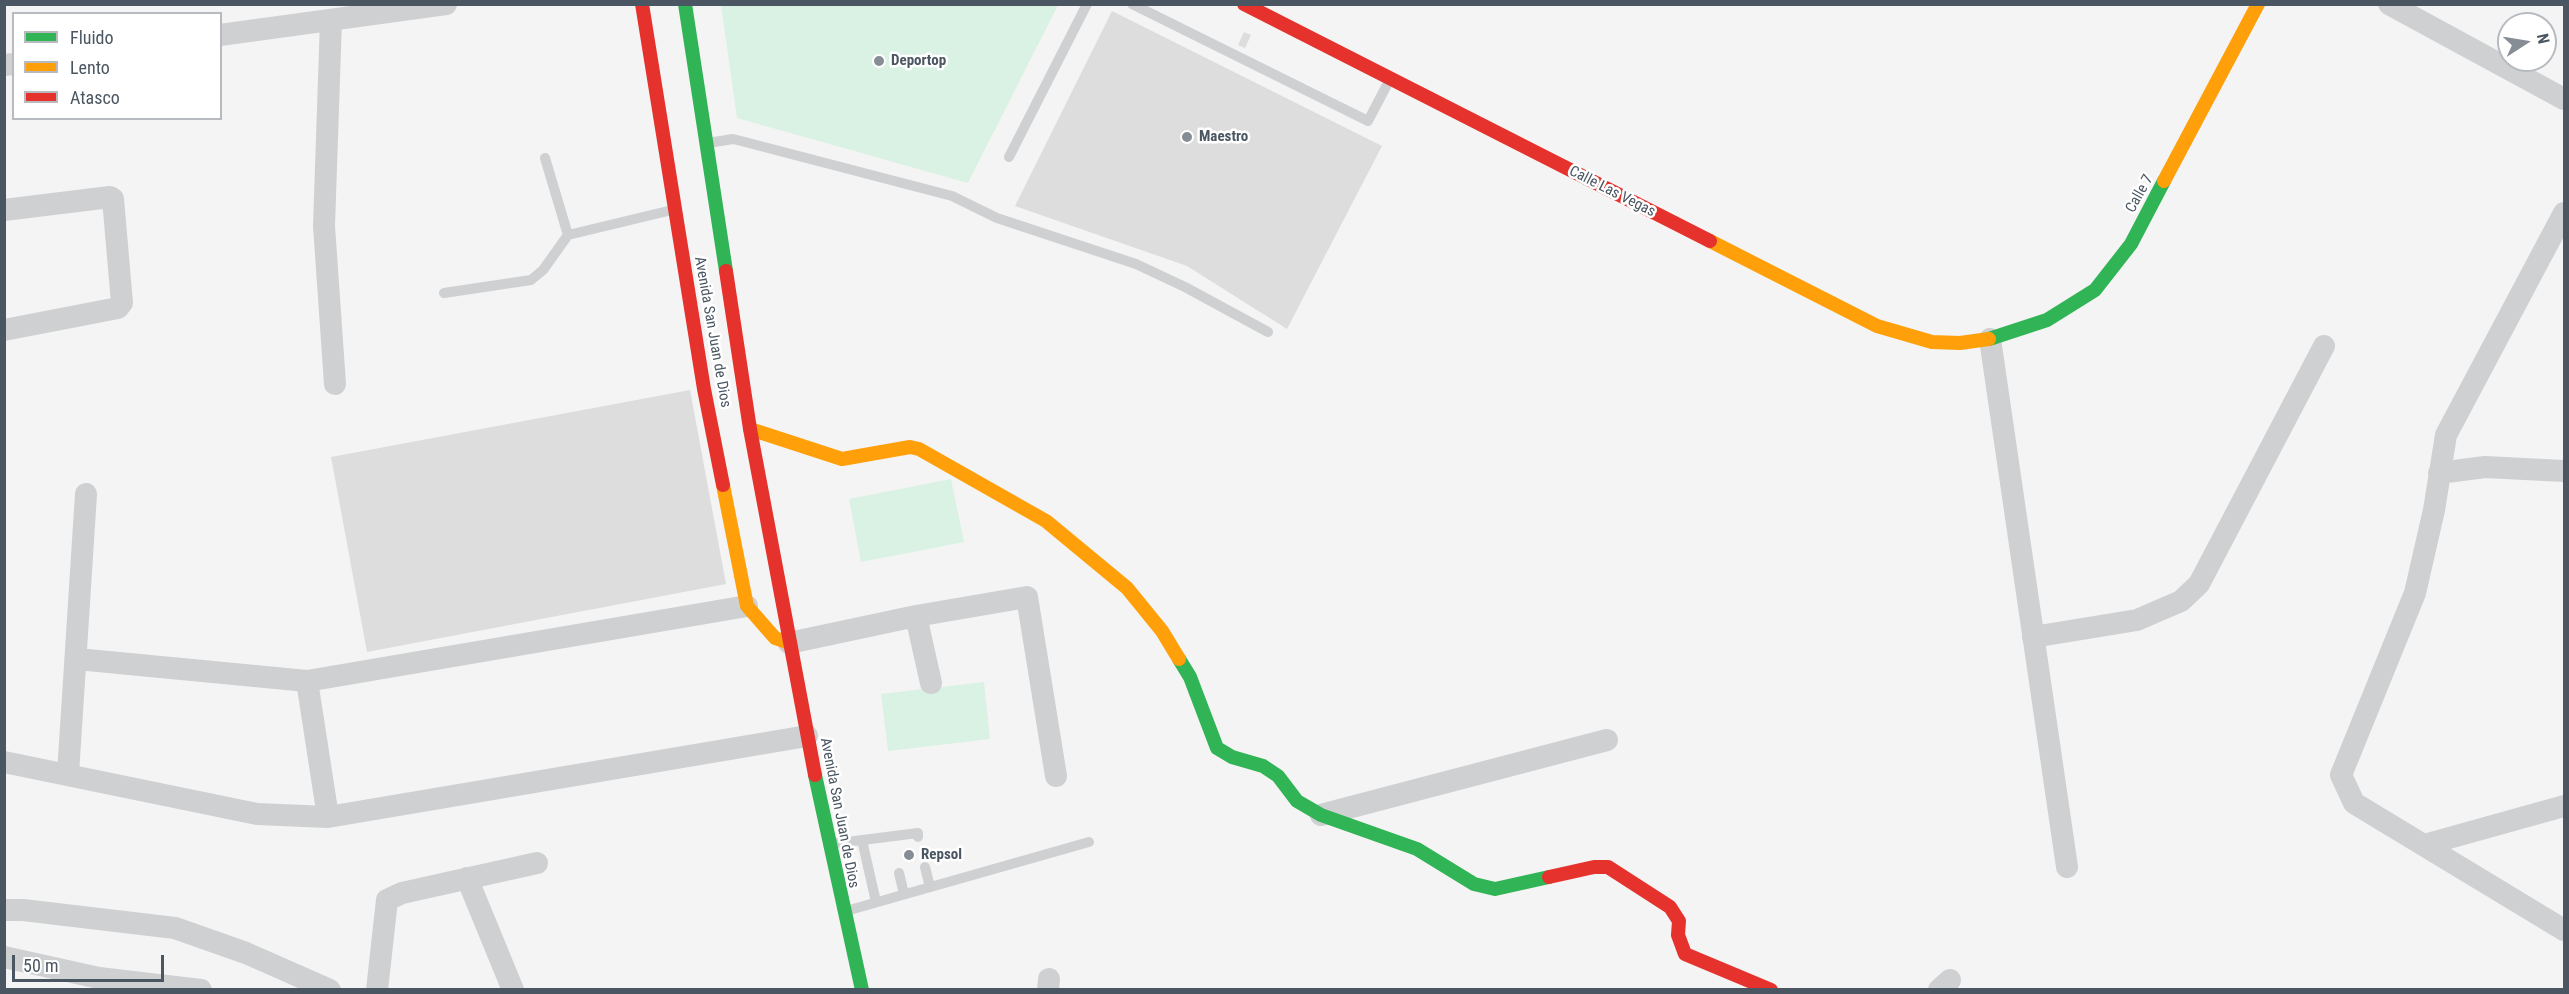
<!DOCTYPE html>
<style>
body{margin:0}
#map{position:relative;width:2569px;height:994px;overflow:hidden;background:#f4f4f4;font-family:"Roboto Condensed",sans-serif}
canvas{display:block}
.frame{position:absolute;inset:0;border:6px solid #4a5661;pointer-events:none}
.legend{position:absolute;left:12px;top:12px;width:210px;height:108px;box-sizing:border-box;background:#fff;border:2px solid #b7bbc0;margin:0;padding:8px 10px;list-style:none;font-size:18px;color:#4a5661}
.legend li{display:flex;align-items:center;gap:12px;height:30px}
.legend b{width:30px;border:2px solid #b7bbc0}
.north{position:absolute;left:2497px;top:12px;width:60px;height:60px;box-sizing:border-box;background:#fff;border:2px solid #b7bbc0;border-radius:50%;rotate:78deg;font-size:16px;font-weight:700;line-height:24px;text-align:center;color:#4a5661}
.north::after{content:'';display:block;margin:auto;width:21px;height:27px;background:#868d94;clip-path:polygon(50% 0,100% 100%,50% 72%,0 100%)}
.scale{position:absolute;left:12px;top:955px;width:152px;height:27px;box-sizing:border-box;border:3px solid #4a5661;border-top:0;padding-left:8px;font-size:18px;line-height:21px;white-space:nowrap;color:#4a5661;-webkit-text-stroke:4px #fff;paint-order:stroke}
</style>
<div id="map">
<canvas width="2569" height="994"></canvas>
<div class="frame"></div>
<ul class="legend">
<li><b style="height:8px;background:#30b455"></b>Fluido</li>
<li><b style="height:8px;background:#ff9f0a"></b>Lento</li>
<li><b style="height:8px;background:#e5322d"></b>Atasco</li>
</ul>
<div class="north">N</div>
<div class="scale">50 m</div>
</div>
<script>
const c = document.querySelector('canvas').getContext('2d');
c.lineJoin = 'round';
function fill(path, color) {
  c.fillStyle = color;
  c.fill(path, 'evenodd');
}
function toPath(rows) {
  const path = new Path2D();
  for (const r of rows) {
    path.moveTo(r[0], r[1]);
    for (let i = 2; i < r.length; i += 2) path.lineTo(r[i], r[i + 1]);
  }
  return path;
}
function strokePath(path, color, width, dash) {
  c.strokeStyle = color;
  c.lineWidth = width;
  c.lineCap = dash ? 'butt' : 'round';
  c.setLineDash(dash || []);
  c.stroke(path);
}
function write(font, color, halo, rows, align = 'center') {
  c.font = font + ' "Roboto Condensed",sans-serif';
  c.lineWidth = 5;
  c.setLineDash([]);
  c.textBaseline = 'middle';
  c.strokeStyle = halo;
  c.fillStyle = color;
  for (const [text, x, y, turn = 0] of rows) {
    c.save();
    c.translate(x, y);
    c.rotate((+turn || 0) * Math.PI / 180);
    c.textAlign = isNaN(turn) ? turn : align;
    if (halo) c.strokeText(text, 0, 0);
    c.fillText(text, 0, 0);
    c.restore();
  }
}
const green = toPath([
 [721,5,721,4,1058,5,968,183,737,118],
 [951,479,964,542,861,562,849,499],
 [984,682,990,739,888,751,881,694]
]);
const building = toPath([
 [1112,11,1382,146,1287,329,1187,266,1015,206],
 [1244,32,1251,35,1245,48,1238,45],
 [690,390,726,584,367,652,331,457]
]);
const lane = toPath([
 [1132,4,1368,121,1389,81],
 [708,143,733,139,745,142,952,196,997,218,1136,264,1185,287,1268,332],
 [1009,157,1087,4],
 [545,158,568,235],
 [444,293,531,280,543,270,568,235,672,210],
 [862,840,876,902],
 [831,844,918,833,918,837],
 [925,867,930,887],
 [899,873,904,894],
 [846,911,1089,842]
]);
const street = toPath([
 [2389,4,2564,99],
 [331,20,324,226,335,384],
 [220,35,446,4],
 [4,65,14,64],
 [4,210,110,197,113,199,122,303,118,308,4,330],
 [2564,213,2446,435,2434,510,2415,593,2341,775,2354,803,2564,930],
 [1990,339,2067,867],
 [2439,473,2485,467,2564,471],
 [916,616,931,683],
 [2033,637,2137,620,2181,601,2199,584,2324,346],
 [789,643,916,616,1027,597,1056,776],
 [77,659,307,681,747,606],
 [307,681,328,817],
 [4,762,257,814,328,817,807,736],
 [68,774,86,494],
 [1321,815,1607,740],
 [2424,845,2564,806],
 [467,878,513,990],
 [4,910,23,910,175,928,246,953,330,990],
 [4,957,99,978,201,990],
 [377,990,387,900,402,893,537,863],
 [1048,990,1049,979],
 [1939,990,1950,980]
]);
const fast = toPath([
 [685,4,726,271],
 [1989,339,2047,320,2095,290,2131,244,2164,181],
 [1179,659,1190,677,1217,748,1232,757,1263,766,1278,776,1297,801,1321,815,1417,849,1474,884,1495,889,1549,877],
 [815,775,862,990]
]);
const slow = toPath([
 [2164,181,2258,4],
 [1710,241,1877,326,1932,342,1960,343,1989,339],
 [750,429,842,459,910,447,919,449,1046,521,1127,588,1162,631,1179,659],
 [723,485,747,606,775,638,789,643]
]);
const jam = toPath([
 [642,4,704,389,723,485],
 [1244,4,1710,241],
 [726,271,750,429,815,775],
 [1549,877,1594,867,1608,867,1670,907,1679,921,1678,935,1685,954,1771,990]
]);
const markers = [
 [879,61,6,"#868d94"],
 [1187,137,6,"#868d94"],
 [909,855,6,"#868d94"]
];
const poiNames = [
 ["Deportop",891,61],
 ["Maestro",1199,137],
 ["Repsol",921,855]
];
const streetNames = [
 ["Calle Las Vegas",1612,192,27],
 ["Calle 7",2140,194,-61],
 ["Avenida San Juan de Dios",712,332,80],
 ["Avenida San Juan de Dios",839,813,79]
];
fill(green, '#d9f2e3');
fill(building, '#ddddde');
strokePath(lane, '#ced0d2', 10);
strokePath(street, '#ced0d2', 22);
strokePath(fast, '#30b455', 14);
strokePath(slow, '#ff9f0a', 14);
strokePath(jam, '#e5322d', 14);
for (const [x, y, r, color] of markers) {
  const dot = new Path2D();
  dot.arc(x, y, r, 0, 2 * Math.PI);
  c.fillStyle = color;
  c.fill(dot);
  strokePath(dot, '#fff', 2);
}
write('bold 15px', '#4a5661', '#fff', poiNames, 'left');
write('15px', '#4a5661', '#fff', streetNames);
</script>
